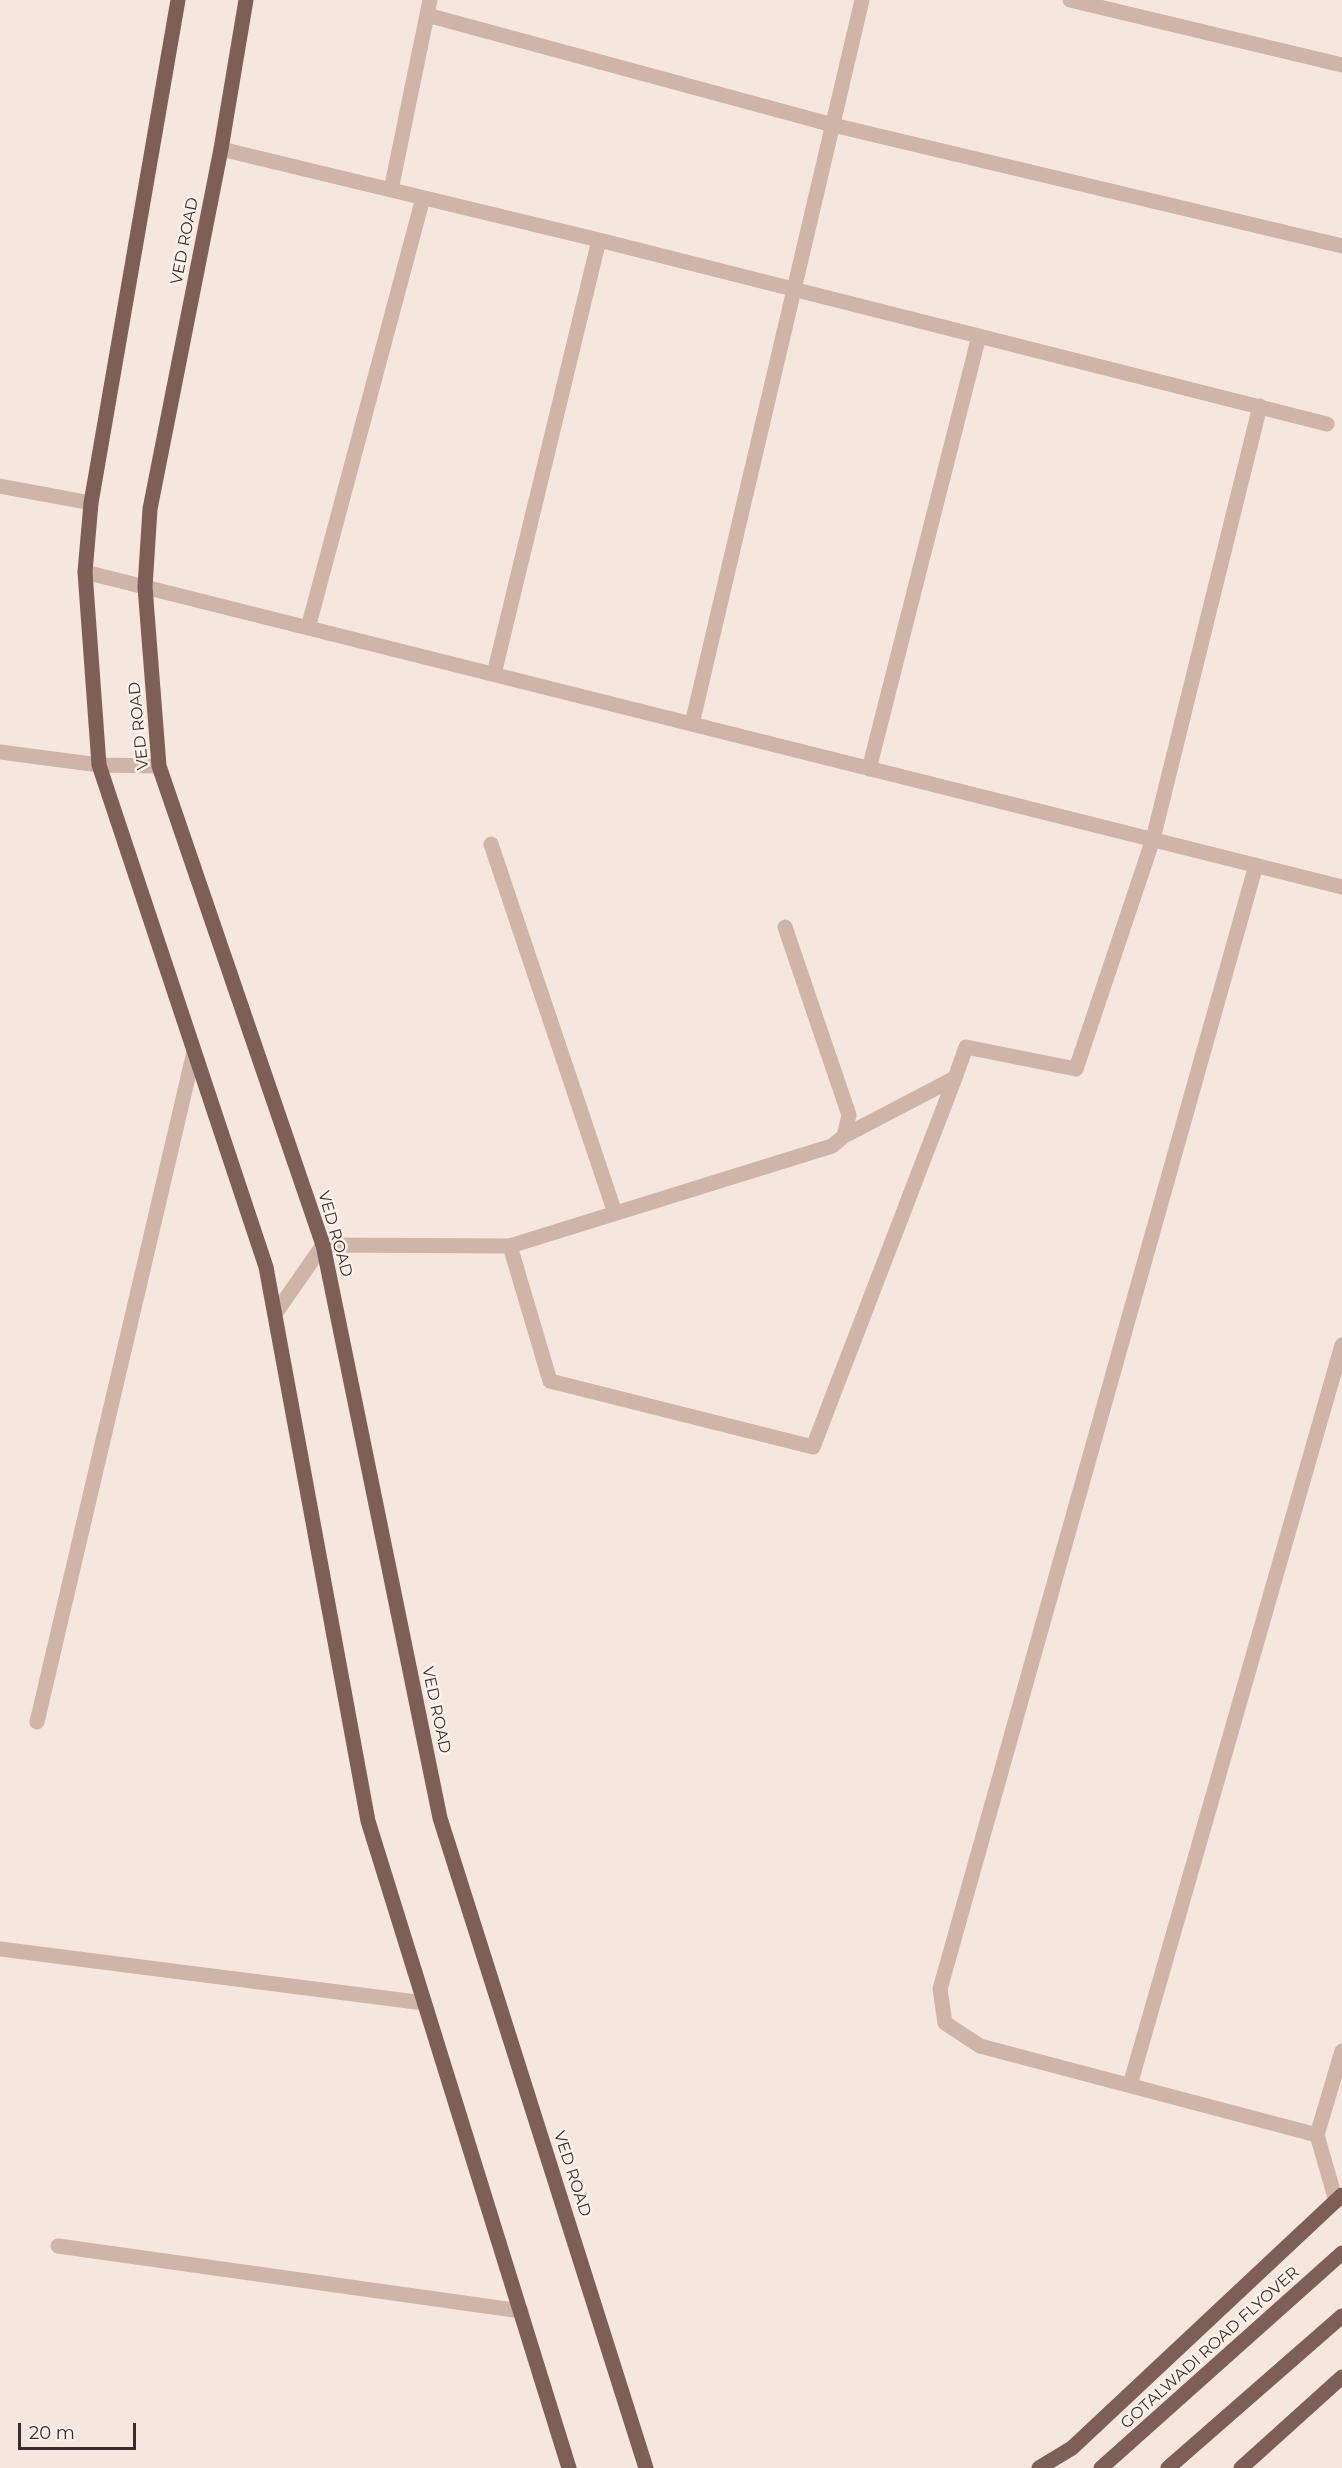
<!DOCTYPE html>
<style>
body{margin:0}
#map{position:relative;width:1342px;height:2468px;overflow:hidden;background:#f5e6de;font-family:Montserrat,sans-serif}
canvas{display:block}
.scale{position:absolute;left:18px;top:2423px;width:118px;height:27px;box-sizing:border-box;border:3px solid #3b2c29;border-top:0;padding-left:8px;font-size:18px;line-height:21px;white-space:nowrap;color:#3b2c29;-webkit-text-stroke:4px #fcf1eb;paint-order:stroke}
</style>
<div id="map">
<canvas width="1342" height="2468"></canvas>
<div class="scale">20 m</div>
</div>
<script>
const c = document.querySelector('canvas').getContext('2d');
c.lineJoin = 'round';
function toPath(rows) {
  const path = new Path2D();
  for (const r of rows) {
    path.moveTo(r[0], r[1]);
    for (let i = 2; i < r.length; i += 2) path.lineTo(r[i], r[i + 1]);
  }
  return path;
}
function strokePath(path, color, width, dash) {
  c.strokeStyle = color;
  c.lineWidth = width;
  c.lineCap = dash ? 'butt' : 'round';
  c.setLineDash(dash || []);
  c.stroke(path);
}
function write(font, color, halo, rows, align = 'center') {
  c.font = font + ' Montserrat,sans-serif';
  c.lineWidth = 5;
  c.setLineDash([]);
  c.textBaseline = 'middle';
  c.strokeStyle = halo;
  c.fillStyle = color;
  for (const [text, x, y, turn = 0] of rows) {
    c.save();
    c.translate(x, y);
    c.rotate((+turn || 0) * Math.PI / 180);
    c.textAlign = isNaN(turn) ? turn : align;
    if (halo) c.strokeText(text, 0, 0);
    c.fillText(text, 0, 0);
    c.restore();
  }
}
const minor = toPath([
 [1070,0,1342,65],
 [427,15,833,125,1342,246],
 [221,149,599,240,1327,424],
 [391,190,430,0],
 [0,486,91,503],
 [85,572,1342,887],
 [308,628,423,198],
 [494,674,599,240],
 [692,724,862,0],
 [0,752,99,765,159,766],
 [869,769,979,336],
 [491,844,615,1213],
 [1256,865,940,1989,945,2023,980,2046,1317,2135],
 [844,1136,955,1078,966,1047,1076,1069,1153,839,1260,406],
 [510,1246,550,1381,813,1447,955,1078],
 [275,1314,323,1245,510,1246,832,1146,844,1136,849,1115,785,927],
 [37,1722,194,1052],
 [0,1949,424,2003],
 [1130,2085,1342,1345],
 [1336,2201,1317,2135,1342,2051],
 [58,2246,521,2311]
]);
const major = toPath([
 [178,0,91,503,85,572,99,765,266,1267,368,1821,569,2468],
 [246,0,221,149,150,509,145,587,159,766,323,1245,440,1818,646,2468],
 [1039,2468,1072,2448,1342,2195],
 [1101,2468,1342,2253],
 [1168,2468,1342,2316],
 [1241,2468,1342,2377]
]);
const streetNames = [
 ["VED ROAD",185,241,-79],
 ["VED ROAD",139,726,-96],
 ["VED ROAD",335,1234,74],
 ["VED ROAD",436,1710,78],
 ["VED ROAD",572,2174,72],
 ["GOTALWADI ROAD FLYOVER",1210,2348,-42]
];
strokePath(minor, '#cfb4a8', 15);
strokePath(major, '#7e5f58', 15);
write('16px', '#3b2c29', '#fcf1eb', streetNames);
</script>
